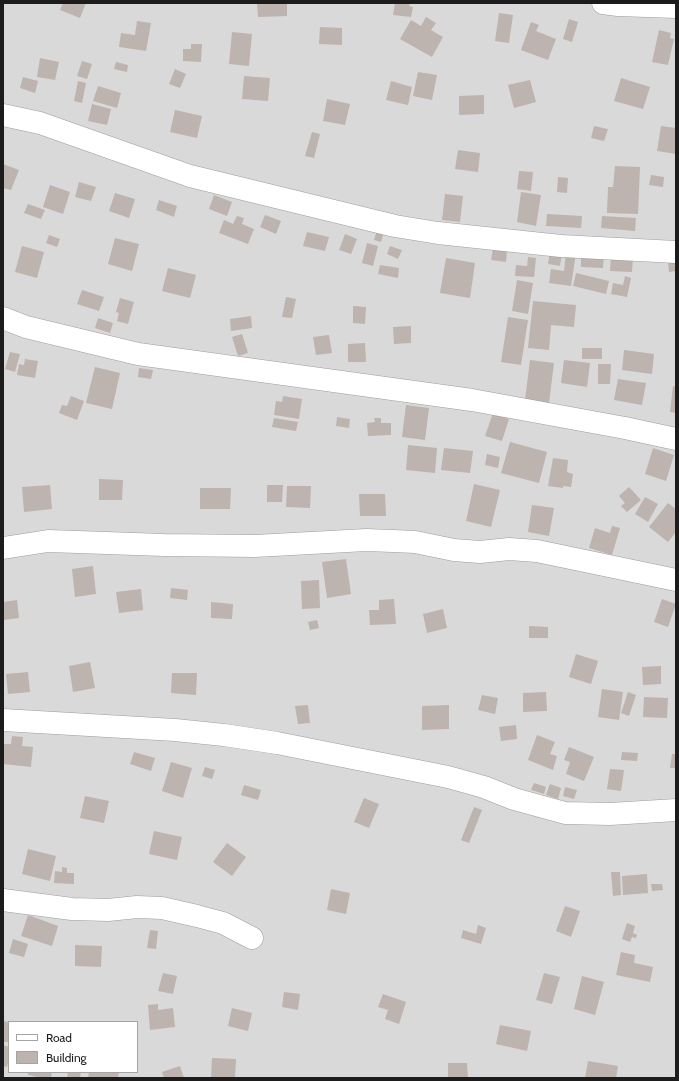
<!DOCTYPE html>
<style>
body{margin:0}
#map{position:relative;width:679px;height:1081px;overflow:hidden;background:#ede8e2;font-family:Cabin,sans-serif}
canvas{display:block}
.frame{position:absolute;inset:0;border:4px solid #1c1c1c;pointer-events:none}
.legend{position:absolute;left:8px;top:1021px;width:130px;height:52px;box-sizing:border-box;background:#fff;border:1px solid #a4a4a4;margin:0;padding:5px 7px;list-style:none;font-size:12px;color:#1c1c1c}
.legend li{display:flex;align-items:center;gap:8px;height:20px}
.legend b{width:20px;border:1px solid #a4a4a4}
</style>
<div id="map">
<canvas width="679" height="1081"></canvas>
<div class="frame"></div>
<ul class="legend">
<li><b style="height:5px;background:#fff"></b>Road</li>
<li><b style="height:11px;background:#bdb3af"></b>Building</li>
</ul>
</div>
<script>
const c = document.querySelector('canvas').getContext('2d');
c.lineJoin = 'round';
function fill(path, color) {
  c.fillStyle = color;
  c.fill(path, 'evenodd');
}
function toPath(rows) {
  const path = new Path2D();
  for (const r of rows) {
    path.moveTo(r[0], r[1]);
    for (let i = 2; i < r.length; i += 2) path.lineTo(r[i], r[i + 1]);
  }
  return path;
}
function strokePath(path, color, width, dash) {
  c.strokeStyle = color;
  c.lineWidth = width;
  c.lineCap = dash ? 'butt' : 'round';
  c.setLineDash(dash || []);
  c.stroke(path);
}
const residential = toPath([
 [3,3,676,3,676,1078,3,1078],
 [9,1022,137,1022,137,1072,9,1072]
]);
const building = toPath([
 [63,3,86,3,80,18,60,10],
 [257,3,287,3,287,16,258,17],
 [395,3,410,3,409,6,413,7,411,17,393,15],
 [499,13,513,15,509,43,495,41],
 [426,17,436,23,431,30,443,37,432,57,400,39,411,20,421,26],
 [569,19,578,22,572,42,563,39],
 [137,21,151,23,146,51,119,47,121,33,135,35],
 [531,22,539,25,536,31,556,39,548,60,521,50],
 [320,27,342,28,342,45,319,44],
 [659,30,671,33,670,38,674,39,668,65,652,62],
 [232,32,252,34,249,66,229,64],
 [191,44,202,44,201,62,183,61,183,49,191,49],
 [40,58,59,62,55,80,37,77],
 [82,61,92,64,87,79,77,76],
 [116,62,128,65,127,72,114,69],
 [175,69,186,74,180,88,169,84],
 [418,72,437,75,432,100,413,96],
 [244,76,270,78,268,101,242,99],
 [23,77,38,81,35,93,20,88],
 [621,78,650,87,643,109,614,101],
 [530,80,536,102,514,108,508,85],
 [78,81,86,83,82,103,74,101],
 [391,81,412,87,408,105,386,100],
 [98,86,121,93,117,108,93,101],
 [484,95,484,114,459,115,459,96],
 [327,99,350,104,345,125,323,121],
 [92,104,111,109,107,125,88,121],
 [175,110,202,116,197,138,170,132],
 [594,126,608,129,604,141,591,138],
 [661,126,676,128,676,154,657,151],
 [312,132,320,134,314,158,305,156],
 [458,150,480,153,478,172,455,169],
 [3,164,19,170,11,190,3,188],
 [615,166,640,167,638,214,607,213,608,187,613,187],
 [519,171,533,172,531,191,517,189],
 [651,175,664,177,663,187,649,185],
 [558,177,568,178,567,193,557,192],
 [79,182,96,187,91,201,75,197],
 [50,185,70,192,63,214,43,207],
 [521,192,541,195,536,226,517,222],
 [115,193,135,199,129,218,109,211],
 [445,194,463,196,460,222,442,220],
 [214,195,232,202,227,216,209,209],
 [159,200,177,206,174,217,156,210],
 [28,204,45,210,41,219,24,213],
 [547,214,582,216,581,228,546,226],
 [265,215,281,221,276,234,260,227],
 [237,216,244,218,242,224,254,229,248,244,219,233,224,220,233,224],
 [602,216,636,218,635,231,601,228],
 [377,230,384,232,381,242,374,240],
 [307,232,329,237,325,251,303,246],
 [345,234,357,239,351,254,339,250],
 [49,235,60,239,57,247,46,243],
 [115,238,139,244,132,271,108,264],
 [367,243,378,246,373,266,362,263],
 [22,246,44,252,37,278,15,272],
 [390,246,402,250,398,259,387,254],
 [493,249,507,251,506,262,491,260],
 [550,252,562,253,560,266,548,264],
 [566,252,576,253,571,286,549,283,551,269,564,271],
 [581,253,604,254,603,268,581,267],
 [611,256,633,257,632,272,610,271],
 [528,257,536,258,534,277,515,276,516,265,527,266],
 [446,258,475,263,470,298,440,293],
 [668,262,676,262,676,271,669,272],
 [380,265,399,268,398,278,378,274],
 [168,268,196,275,190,298,162,291],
 [576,273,609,281,606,294,573,286],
 [625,276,631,278,627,297,611,294,613,283,623,285],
 [517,280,533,283,528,314,512,311],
 [82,290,104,297,99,311,77,304],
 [286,297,296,299,292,318,282,317],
 [120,298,134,302,128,324,117,321,119,313,116,312],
 [533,301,576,305,574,327,551,325,549,350,528,348],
 [353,306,366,307,365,324,353,323],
 [251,316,252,328,231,331,230,319],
 [508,317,528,320,521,365,501,362],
 [98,318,113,323,110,333,95,328],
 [411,326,411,343,394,344,393,327],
 [242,334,248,353,238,356,232,337],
 [329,335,332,353,316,355,313,337],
 [365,343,366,362,348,362,348,344],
 [582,348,602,348,602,359,582,359],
 [624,350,654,354,652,374,622,370],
 [10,352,20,354,15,372,5,369],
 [25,359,38,361,35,378,17,375,19,364,24,365],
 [530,360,554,363,549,403,525,400],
 [564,360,590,363,587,387,561,383],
 [598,364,611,364,610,384,598,384],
 [95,367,120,373,112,409,86,403],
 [139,368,153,370,151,379,138,377],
 [618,379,646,383,642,405,614,400],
 [673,386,676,387,676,413,670,412],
 [71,396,84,401,77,420,59,413,62,405,67,406],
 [283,396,302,399,299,419,274,415,276,401,282,402],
 [406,405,429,408,425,440,402,437],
 [493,413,509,419,502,441,485,436],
 [337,417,350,419,349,428,336,426],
 [274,418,298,422,296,431,272,427],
 [374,418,381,418,381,423,391,423,391,435,368,436,367,423,375,422],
 [510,442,547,452,539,483,501,473],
 [408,445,437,448,435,473,406,470],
 [444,448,473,451,470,473,441,470],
 [653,448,674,455,666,481,645,474],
 [487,454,500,457,498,468,485,465],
 [553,458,568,460,567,472,573,474,571,487,563,486,563,488,548,486],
 [99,479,123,480,122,500,99,500],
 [474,484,500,490,491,527,466,521],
 [50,485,52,509,24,512,22,487],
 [267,485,283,485,282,502,267,502],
 [287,486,311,486,310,508,286,507],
 [629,487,641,500,627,512,621,506,625,503,619,496],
 [200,488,231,488,230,509,200,509],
 [359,494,385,494,386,516,360,516],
 [645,497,658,504,648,522,635,514],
 [668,503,676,509,676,532,668,542,649,527],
 [532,505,554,508,549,536,528,532],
 [612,526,620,528,612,555,589,548,595,528,610,533],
 [346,559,351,594,327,598,322,562],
 [93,566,96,594,75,597,72,569],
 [319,580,320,608,302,609,301,581],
 [171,588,188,590,187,600,170,598],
 [141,589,143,610,119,613,116,592],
 [394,599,396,624,370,625,369,610,379,610,379,600],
 [662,599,676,604,668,627,654,622],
 [17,600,19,618,3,620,3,602],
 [211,602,233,604,232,619,211,618],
 [443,609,447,628,427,633,423,614],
 [317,620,319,628,310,630,308,622],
 [529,626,548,627,548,638,529,638],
 [576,654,598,661,591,684,569,677],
 [90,662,95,688,73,692,69,666],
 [661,666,661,684,643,685,642,667],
 [28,672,30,692,8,694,6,674],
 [172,673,197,673,196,695,171,693],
 [602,689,623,692,619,720,598,717],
 [546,692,547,711,523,712,523,693],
 [628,692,636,695,629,716,621,713],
 [482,695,498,698,495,714,478,710],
 [644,697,668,698,667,718,643,717],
 [308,705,310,723,298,724,295,706],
 [449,705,449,729,422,730,422,706],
 [516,725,517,739,501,741,499,727],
 [537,735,555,742,550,754,557,756,553,770,528,760],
 [12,736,23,737,22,746,33,747,31,767,3,764,4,744,11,744],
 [569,747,594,757,584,781,566,774,570,762,564,760],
 [134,752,155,758,151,771,130,764],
 [622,752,638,753,637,761,621,760],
 [672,754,676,754,676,768,670,768],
 [171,762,192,768,183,798,162,791],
 [205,767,215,770,212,779,202,776],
 [610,769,624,770,621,791,607,789],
 [534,783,546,787,544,794,531,790],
 [550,784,561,788,558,799,546,795],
 [244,785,261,790,258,800,241,795],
 [565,787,577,790,574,799,563,796],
 [85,796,109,801,104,823,80,818],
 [364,798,379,804,369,828,354,822],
 [474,807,482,810,469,843,461,840],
 [154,831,182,837,177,860,149,854],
 [227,843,246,857,232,876,213,862],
 [28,849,56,856,50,881,22,874],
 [62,867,67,868,67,873,74,873,74,884,54,883,55,871,62,872],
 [611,872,620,872,621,895,613,896],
 [647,874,648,893,623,895,622,876],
 [651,884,662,884,663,890,652,891],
 [331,889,350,893,346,914,327,910],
 [565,906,580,911,571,937,556,931],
 [28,915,58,926,52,946,21,936],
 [627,923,635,926,633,933,637,935,636,938,632,937,630,942,622,939],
 [478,925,486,928,481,944,461,938,463,930,476,934],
 [150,930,158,931,156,949,147,948],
 [13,939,28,944,24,957,9,953],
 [75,945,102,946,101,967,75,966],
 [621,952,635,955,634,963,653,967,650,982,616,975],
 [163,973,177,976,173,994,158,991],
 [544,973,560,977,552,1004,536,1000],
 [582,976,604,982,595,1015,574,1009],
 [284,992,300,994,298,1010,282,1007],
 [383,994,406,1002,399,1024,385,1019,388,1010,378,1007],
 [158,1004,158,1010,173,1008,175,1027,150,1030,148,1005],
 [232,1008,252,1013,248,1031,228,1026],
 [3,1021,9,1022,8,1042,3,1042],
 [500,1025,531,1031,527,1051,496,1044],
 [3,1045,9,1047,9,1058,7,1067,3,1066],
 [212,1058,236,1059,235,1078,211,1078],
 [588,1061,618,1066,616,1078,585,1078],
 [448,1063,467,1063,468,1078,448,1078],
 [180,1066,184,1078,164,1078,162,1072],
 [28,1072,52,1072,51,1078,42,1078,28,1075],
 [68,1072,81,1072,80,1078,67,1078],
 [89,1072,119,1072,118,1078,88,1078]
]);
const minor = toPath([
 [603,3,618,5,676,7],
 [3,115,40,123,190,176,395,226,438,233,561,246,676,252],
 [3,318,26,327,138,354,472,400,625,428,676,439],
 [3,548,48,541,164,545,255,546,366,540,393,541,415,542,454,550,480,552,509,549,537,551,676,580],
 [3,720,175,730,224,735,277,743,448,777,484,787,514,799,565,813,610,814,676,810],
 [3,900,72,909,108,910,137,907,162,908,197,916,223,923,252,938]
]);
fill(residential, '#dad9d9');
fill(building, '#bdb3af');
strokePath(minor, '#9d9d9d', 23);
strokePath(minor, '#fff', 22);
</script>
